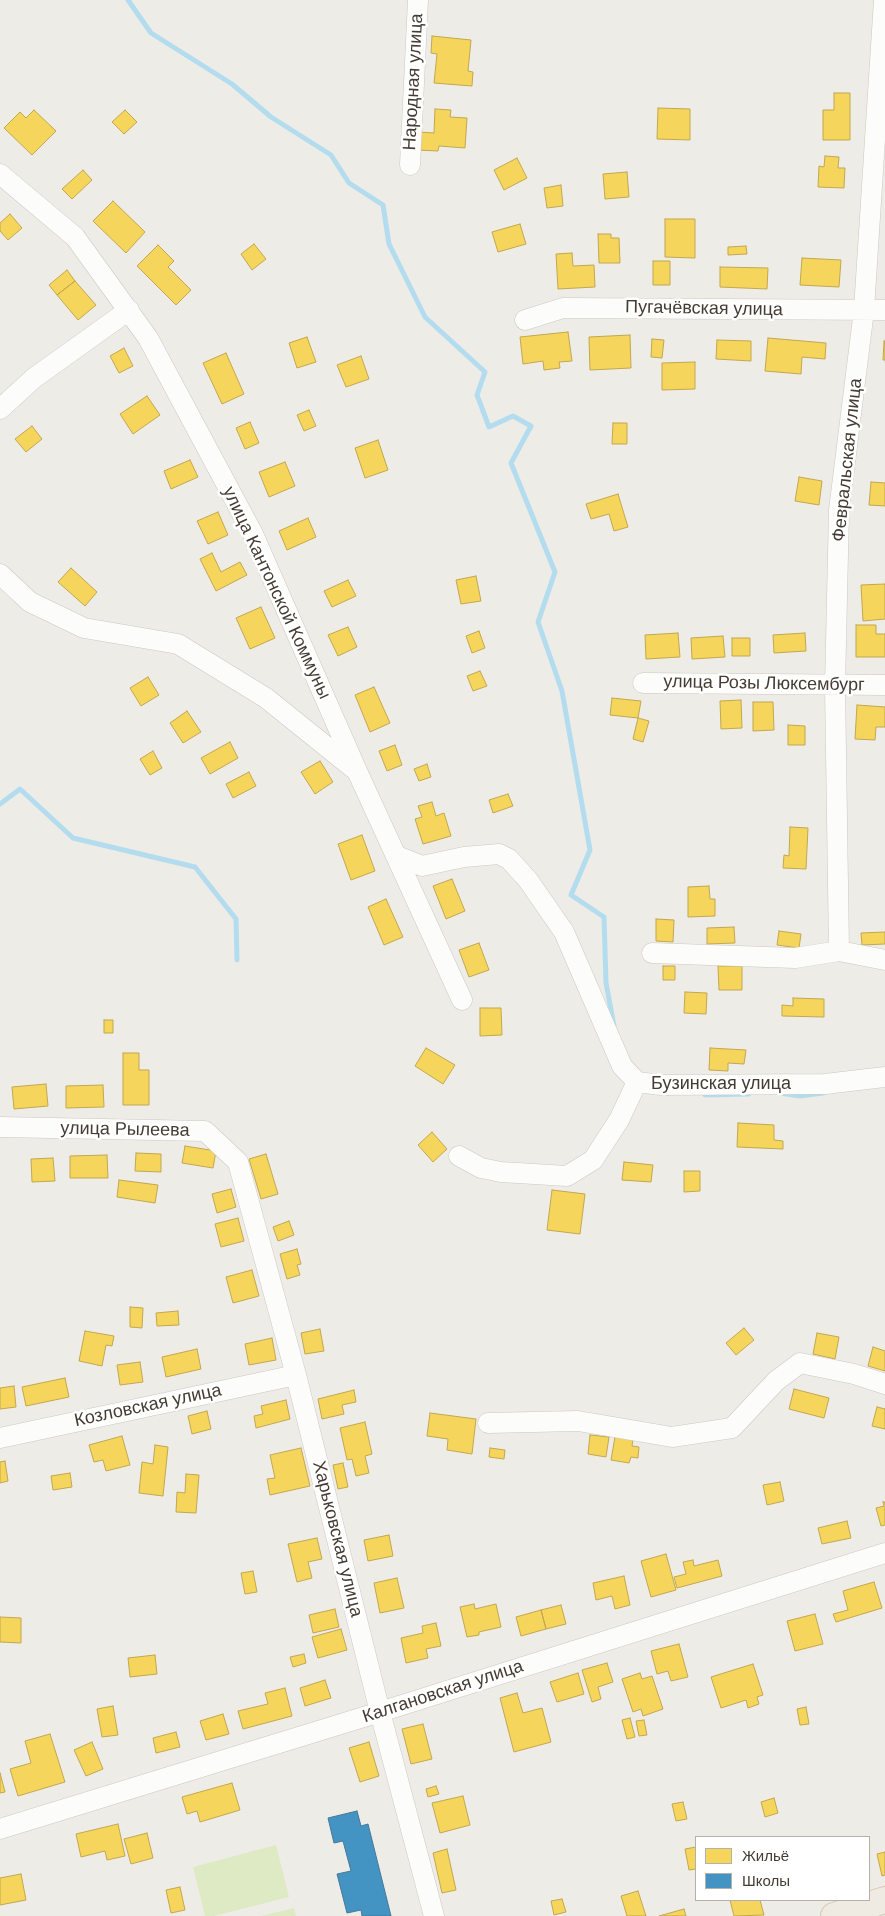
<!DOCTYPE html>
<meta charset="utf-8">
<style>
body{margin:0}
#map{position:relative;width:885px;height:1916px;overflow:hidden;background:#eeece6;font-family:"DM Sans",sans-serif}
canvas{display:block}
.legend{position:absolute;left:695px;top:1836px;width:175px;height:65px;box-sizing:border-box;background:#fff;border:1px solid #b4b1ad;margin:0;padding:6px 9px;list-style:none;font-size:15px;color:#443c33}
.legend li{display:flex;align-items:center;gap:10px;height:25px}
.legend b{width:25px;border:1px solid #b4b1ad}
</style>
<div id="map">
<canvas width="885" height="1916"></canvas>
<ul class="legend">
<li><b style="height:14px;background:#f6d55c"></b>Жильё</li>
<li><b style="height:14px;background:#4393c3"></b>Школы</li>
</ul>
</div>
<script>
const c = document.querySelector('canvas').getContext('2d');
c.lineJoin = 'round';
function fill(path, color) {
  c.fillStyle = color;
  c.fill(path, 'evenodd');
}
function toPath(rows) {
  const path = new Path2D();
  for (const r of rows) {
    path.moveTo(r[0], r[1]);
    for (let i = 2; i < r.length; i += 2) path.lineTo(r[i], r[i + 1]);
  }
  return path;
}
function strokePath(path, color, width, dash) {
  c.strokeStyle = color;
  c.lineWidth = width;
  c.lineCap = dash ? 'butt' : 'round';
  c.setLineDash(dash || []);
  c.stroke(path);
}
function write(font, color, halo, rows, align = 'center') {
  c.font = font + ' "DM Sans",sans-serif';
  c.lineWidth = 5;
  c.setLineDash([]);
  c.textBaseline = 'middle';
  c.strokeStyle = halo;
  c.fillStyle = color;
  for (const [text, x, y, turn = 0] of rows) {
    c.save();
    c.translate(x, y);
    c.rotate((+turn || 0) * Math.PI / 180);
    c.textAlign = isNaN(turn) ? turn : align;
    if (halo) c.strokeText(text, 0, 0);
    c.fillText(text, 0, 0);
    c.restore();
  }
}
const green = toPath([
 [276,1845,289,1897,214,1916,205,1916,193,1867],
 [294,1908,296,1916,261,1916]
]);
const homes = toPath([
 [432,36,471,40,468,71,473,72,472,86,434,83,437,54,431,53,432,36],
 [834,93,850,93,850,140,823,140,823,110,834,110,834,93],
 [658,108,690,109,690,140,657,139,658,108],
 [435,109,451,110,450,117,467,118,465,148,439,146,438,151,417,150,418,132,434,133,435,109],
 [34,110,56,131,32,155,4,128,20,112,26,118,34,110],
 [125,110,137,122,124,134,112,122,125,110],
 [825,156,839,157,838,168,845,168,844,188,818,187,819,166,824,167,825,156],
 [517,158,527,178,504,190,494,170,517,158],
 [83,170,92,180,72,199,62,189,83,170],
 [627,172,629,197,605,199,603,174,627,172],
 [561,185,563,206,547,208,544,188,561,185],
 [113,201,145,232,126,253,93,221,113,201],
 [10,214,22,228,8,240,0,231,0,223,10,214],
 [665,219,695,219,695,258,665,257,665,219],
 [520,224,526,244,498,252,492,232,520,224],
 [598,234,611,234,611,238,619,238,620,263,599,263,598,234],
 [254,244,266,259,252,270,241,254,254,244],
 [158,245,174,261,168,267,191,290,176,305,137,266,158,245],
 [746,246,747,254,728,255,728,247,746,246],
 [572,253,573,266,594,265,595,287,558,289,556,254,572,253],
 [802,258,841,260,839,287,800,285,802,258],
 [653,261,670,261,670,285,653,285,653,261],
 [720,267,768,268,767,289,720,287,720,267],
 [67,270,75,281,57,295,49,285,67,270],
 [75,281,96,305,78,320,57,295,75,281],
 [568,332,572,361,559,362,560,368,544,370,543,361,523,364,520,337,568,332],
 [630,335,631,368,590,370,589,337,630,335],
 [307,337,316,362,297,368,289,343,307,337],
 [768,338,826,343,825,359,802,357,801,374,765,371,768,338],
 [652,339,664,340,662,358,651,357,652,339],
 [717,340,751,341,751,361,716,359,717,340],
 [884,341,885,341,885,360,883,360,884,341],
 [124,348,133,366,119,373,110,356,124,348],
 [226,353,244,394,222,404,203,363,226,353],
 [361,356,369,379,346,387,337,365,361,356],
 [695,362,695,389,662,390,662,363,695,362],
 [147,396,160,415,133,434,120,414,147,396],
 [309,410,316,426,304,431,297,415,309,410],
 [250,422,259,443,245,449,236,428,250,422],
 [613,423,627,423,627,444,612,444,613,423],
 [32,426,42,439,26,452,15,439,32,426],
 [378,440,388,470,365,478,355,448,378,440],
 [190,460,198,477,171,489,164,471,190,460],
 [285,462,295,486,269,497,259,472,285,462],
 [799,477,822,481,819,505,795,501,799,477],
 [871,482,885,483,885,506,869,505,871,482],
 [618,494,628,527,614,531,609,514,591,519,586,504,618,494],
 [218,512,228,535,208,544,197,521,218,512],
 [308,518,316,537,287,550,279,531,308,518],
 [212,553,221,572,240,562,247,575,216,591,200,559,212,553],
 [71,568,97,592,85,606,58,582,71,568],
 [476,576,481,601,461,604,456,580,476,576],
 [348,580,356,596,332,607,324,591,348,580],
 [885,584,885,619,863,621,861,585,885,584],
 [261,607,275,638,250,649,236,618,261,607],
 [856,625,876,625,876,634,885,634,885,657,856,657,856,625],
 [348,627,357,647,338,656,328,635,348,627],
 [479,631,485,648,472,653,466,636,479,631],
 [678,633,680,657,646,659,645,635,678,633],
 [805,633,806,651,774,653,773,635,805,633],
 [723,636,725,657,692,659,691,638,723,636],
 [732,638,750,638,750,656,732,656,732,638],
 [480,671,487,686,473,691,467,676,480,671],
 [148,677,159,695,141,706,130,688,148,677],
 [374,687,390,723,370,732,355,695,374,687],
 [612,698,641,701,638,718,610,715,612,698],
 [741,700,742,728,721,729,720,701,741,700],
 [753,702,773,702,774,730,753,731,753,702],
 [857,705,885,707,885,727,876,727,875,740,855,739,857,705],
 [187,711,201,732,183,743,170,723,187,711],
 [638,718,649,721,643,742,633,739,638,718],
 [788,725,805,726,805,745,788,745,788,725],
 [230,742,238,758,210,774,201,758,230,742],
 [395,745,402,765,387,771,379,751,395,745],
 [153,751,162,768,150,775,140,759,153,751],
 [320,761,333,782,315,794,301,772,320,761],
 [427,764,431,777,419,781,414,769,427,764],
 [249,772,256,786,233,798,226,784,249,772],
 [508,794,513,806,493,813,489,800,508,794],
 [432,802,436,816,444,813,451,836,423,844,415,819,422,817,418,806,432,802],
 [790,827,808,828,806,869,783,868,784,855,789,856,790,827],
 [362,835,375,871,351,880,338,844,362,835],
 [452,879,465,911,446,919,433,886,452,879],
 [709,886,710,899,715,899,715,916,688,917,688,887,709,886],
 [386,899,403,937,384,945,368,907,386,899],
 [656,919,674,920,673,942,656,941,656,919],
 [734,927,735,943,707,944,707,928,734,927],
 [779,931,801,934,799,948,777,945,779,931],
 [885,932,885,944,862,945,861,933,885,932],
 [479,943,489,970,469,977,459,950,479,943],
 [663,966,675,966,675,980,663,980,663,966],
 [718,966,742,966,742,990,719,990,718,966],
 [685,992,707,993,706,1014,684,1013,685,992],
 [793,998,824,999,824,1017,782,1016,782,1005,793,1006,793,998],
 [480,1008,501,1008,502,1035,480,1036,480,1008],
 [104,1020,113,1020,113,1033,104,1033,104,1020],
 [426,1048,455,1065,443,1084,415,1066,426,1048],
 [710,1048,746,1050,744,1064,728,1063,728,1071,709,1070,710,1048],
 [123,1053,139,1053,139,1070,149,1070,149,1105,123,1105,123,1053],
 [46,1084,48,1106,14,1109,12,1087,46,1084],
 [103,1085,104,1107,66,1108,66,1086,103,1085],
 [738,1123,774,1125,774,1140,783,1141,783,1149,737,1147,738,1123],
 [432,1132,447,1149,433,1162,418,1145,432,1132],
 [185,1146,216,1151,213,1168,182,1163,185,1146],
 [136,1153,161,1154,161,1172,135,1171,136,1153],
 [266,1154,278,1194,261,1199,249,1159,266,1154],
 [107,1155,108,1178,70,1178,70,1156,107,1155],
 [53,1158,55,1181,32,1182,31,1159,53,1158],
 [624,1162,653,1165,651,1182,622,1180,624,1162],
 [684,1171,700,1171,700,1191,684,1192,684,1171],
 [119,1180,158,1185,155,1203,117,1197,119,1180],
 [231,1189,236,1207,217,1213,212,1194,231,1189],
 [552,1190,585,1194,580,1234,547,1230,552,1190],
 [238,1218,244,1241,221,1247,215,1224,238,1218],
 [289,1221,294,1235,278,1241,273,1227,289,1221],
 [297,1249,301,1264,297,1265,300,1275,287,1279,280,1254,297,1249],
 [252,1270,259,1296,233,1303,226,1277,252,1270],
 [130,1307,143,1308,142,1328,130,1327,130,1307],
 [178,1311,179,1325,157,1326,156,1313,178,1311],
 [744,1328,754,1340,736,1355,726,1343,744,1328],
 [320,1329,324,1351,305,1354,301,1333,320,1329],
 [85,1331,114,1336,112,1346,106,1345,102,1366,79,1361,85,1331],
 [817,1333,839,1337,835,1359,813,1354,817,1333],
 [272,1338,276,1360,249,1365,245,1344,272,1338],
 [873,1347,885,1351,885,1371,868,1366,873,1347],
 [197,1349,201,1369,166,1377,162,1357,197,1349],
 [140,1362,143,1382,120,1385,117,1365,140,1362],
 [65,1378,69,1397,26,1406,22,1387,65,1378],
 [14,1386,16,1407,0,1409,0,1388,14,1386],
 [794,1389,829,1398,824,1418,789,1409,794,1389],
 [354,1390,356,1402,342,1405,344,1414,322,1419,318,1399,354,1390],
 [286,1400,290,1419,256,1428,254,1416,263,1414,261,1406,286,1400],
 [877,1407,885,1409,885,1429,872,1426,877,1407],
 [207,1411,211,1429,192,1434,188,1416,207,1411],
 [430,1413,476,1419,472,1454,447,1450,448,1439,427,1436,430,1413],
 [365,1422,372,1454,365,1456,369,1473,356,1476,352,1459,347,1460,340,1428,365,1422],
 [590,1435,609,1437,606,1457,588,1454,590,1435],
 [122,1436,130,1465,106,1471,103,1460,94,1462,89,1445,122,1436],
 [615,1437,633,1439,632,1446,639,1447,638,1458,631,1457,629,1463,611,1460,615,1437],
 [155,1445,168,1447,163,1496,139,1493,142,1462,153,1464,155,1445],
 [301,1448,310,1486,270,1495,267,1479,275,1478,270,1455,301,1448],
 [490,1448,505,1450,504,1459,489,1457,490,1448],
 [5,1461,8,1481,0,1483,0,1462,5,1461],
 [343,1463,348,1487,338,1489,333,1465,343,1463],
 [70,1473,72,1487,53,1490,51,1476,70,1473],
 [186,1474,199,1475,196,1513,176,1512,177,1492,185,1493,186,1474],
 [780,1482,784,1501,767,1505,763,1485,780,1482],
 [883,1502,885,1502,885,1525,881,1526,876,1508,884,1506,883,1502],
 [847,1521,851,1538,822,1544,818,1528,847,1521],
 [389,1535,393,1556,368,1561,364,1540,389,1535],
 [317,1538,322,1559,308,1562,312,1578,297,1582,288,1544,317,1538],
 [666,1554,676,1590,651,1597,641,1561,666,1554],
 [693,1560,694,1566,718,1560,722,1576,677,1588,674,1577,686,1574,683,1562,693,1560],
 [253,1571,257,1592,245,1594,241,1573,253,1571],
 [624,1576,630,1605,615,1609,612,1596,596,1600,593,1583,624,1576],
 [397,1578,404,1608,380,1613,374,1583,397,1578],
 [874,1582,882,1608,836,1622,833,1614,848,1610,843,1591,874,1582],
 [474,1604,475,1609,496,1604,501,1627,479,1632,479,1635,467,1637,460,1607,474,1604],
 [561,1605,566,1624,546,1629,541,1610,561,1605],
 [335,1609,339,1627,313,1633,309,1615,335,1609],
 [541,1610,546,1629,521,1636,516,1617,541,1610],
 [815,1614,823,1644,795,1651,787,1621,815,1614],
 [0,1617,21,1618,21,1643,0,1642,0,1617],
 [436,1623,441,1646,426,1649,428,1658,406,1663,401,1638,423,1633,422,1626,436,1623],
 [341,1629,347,1650,318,1658,312,1637,341,1629],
 [679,1644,688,1677,671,1681,668,1671,657,1674,651,1651,679,1644],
 [304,1654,306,1663,293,1667,290,1657,304,1654],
 [155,1655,157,1674,130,1677,128,1658,155,1655],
 [607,1663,613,1682,598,1687,601,1699,592,1702,582,1670,607,1663],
 [753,1664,763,1695,757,1697,759,1704,748,1708,746,1700,721,1708,711,1677,753,1664],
 [578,1673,584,1694,557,1702,550,1682,578,1673],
 [640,1673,642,1679,652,1676,663,1709,643,1716,641,1709,633,1712,622,1679,640,1673],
 [325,1680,331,1698,305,1706,300,1688,325,1680],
 [285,1688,292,1716,243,1729,238,1711,268,1704,265,1693,285,1688],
 [517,1693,523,1713,542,1708,551,1742,514,1752,500,1698,517,1693],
 [113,1706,118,1735,102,1737,97,1709,113,1706],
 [806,1707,809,1724,800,1725,797,1709,806,1707],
 [223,1714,229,1734,206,1740,200,1721,223,1714],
 [630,1718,635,1737,627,1739,622,1720,630,1718],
 [644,1720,647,1735,639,1736,636,1721,644,1720],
 [423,1724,432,1759,411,1764,402,1729,423,1724],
 [176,1732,180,1747,156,1753,153,1738,176,1732],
 [50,1734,65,1782,18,1796,10,1769,31,1763,25,1741,50,1734],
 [92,1742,103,1769,86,1776,74,1750,92,1742],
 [369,1742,379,1776,360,1782,349,1748,369,1742],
 [0,1773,5,1792,0,1793,0,1773],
 [232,1783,240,1810,200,1822,197,1811,187,1814,182,1797,232,1783],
 [436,1786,439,1794,428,1797,426,1789,436,1786],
 [463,1796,470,1825,440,1833,432,1803,463,1796],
 [774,1798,778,1813,765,1817,761,1802,774,1798],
 [683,1802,687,1819,676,1821,672,1804,683,1802],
 [118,1824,125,1856,107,1860,105,1851,81,1857,76,1834,118,1824],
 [147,1833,153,1858,131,1864,124,1839,147,1833],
 [696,1847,696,1869,689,1870,685,1849,696,1847],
 [447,1849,456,1890,442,1893,433,1853,447,1849],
 [885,1852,885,1875,882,1876,877,1854,885,1852],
 [21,1874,26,1900,0,1905,0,1878,21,1874],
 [180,1887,185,1910,171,1913,166,1890,180,1887],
 [638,1891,646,1916,627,1916,621,1896,638,1891],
 [562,1899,566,1912,554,1915,551,1901,562,1899],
 [730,1900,760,1900,764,1915,734,1916,730,1900],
 [684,1909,686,1916,659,1916,684,1909]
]);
const schools = toPath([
 [357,1811,361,1826,368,1824,391,1916,362,1916,361,1910,347,1913,337,1874,351,1871,343,1841,334,1843,328,1818,357,1811]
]);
const stream = toPath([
 [128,0,151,33,232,84,271,117,331,155,349,183,383,205,389,244,425,317,485,372,477,395,489,427,513,416,531,426,511,463,555,572,538,622,562,691,590,850,571,895,604,917,606,983,614,1026],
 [0,804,20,789,73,838,195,867,236,919,237,960],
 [780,1093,800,1096,823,1093],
 [705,1095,749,1094]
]);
const minor = toPath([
 [410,165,418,0],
 [0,174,75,237,148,338,253,534,357,771,462,1000],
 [525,320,563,308,885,310],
 [0,409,34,378,129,310],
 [0,574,30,602,84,628,178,644,266,698,353,768],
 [643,683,885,685],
 [397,856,422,866,464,857,499,854,509,859,528,880,564,932,622,1066,637,1082],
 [839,951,835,686,839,510,864,310,884,0],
 [652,953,795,958,839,951,885,960],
 [637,1082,661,1085,825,1084,885,1077],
 [0,1127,205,1131,238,1162,296,1375,380,1712,434,1916],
 [459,1156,481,1168,501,1172,567,1176,593,1160,619,1120,637,1082],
 [488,1423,578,1421,672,1437,732,1428,776,1381,800,1363,854,1374,885,1384],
 [0,1438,296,1375],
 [0,1829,380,1712,885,1553]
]);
const major = toPath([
 [834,1916,885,1900]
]);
const streetNames = [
 ["Народная улица",414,82,-87],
 ["Пугачёвская улица",704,309,1],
 ["Февральская улица",848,460,-84],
 ["улица Кантонской Коммуны",276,593,65],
 ["улица Розы Люксембург",764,684,1],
 ["Бузинская улица",721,1084],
 ["улица Рылеева",125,1130,1],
 ["Козловская улица",148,1406,-12],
 ["Харьковская улица",337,1539,76],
 ["Калгановская улица",443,1692,-18]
];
fill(green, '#deeac4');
fill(homes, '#f6d55c');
strokePath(homes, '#c1a750', 1);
fill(schools, '#4393c3');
strokePath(schools, '#437998', 1);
strokePath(stream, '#b4dcef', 5);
strokePath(minor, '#cbc8c2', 21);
strokePath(major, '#d2c7b3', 28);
strokePath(minor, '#fcfcfb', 20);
strokePath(major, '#f0ebe2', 26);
write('18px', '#443c33', '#fff', streetNames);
</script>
